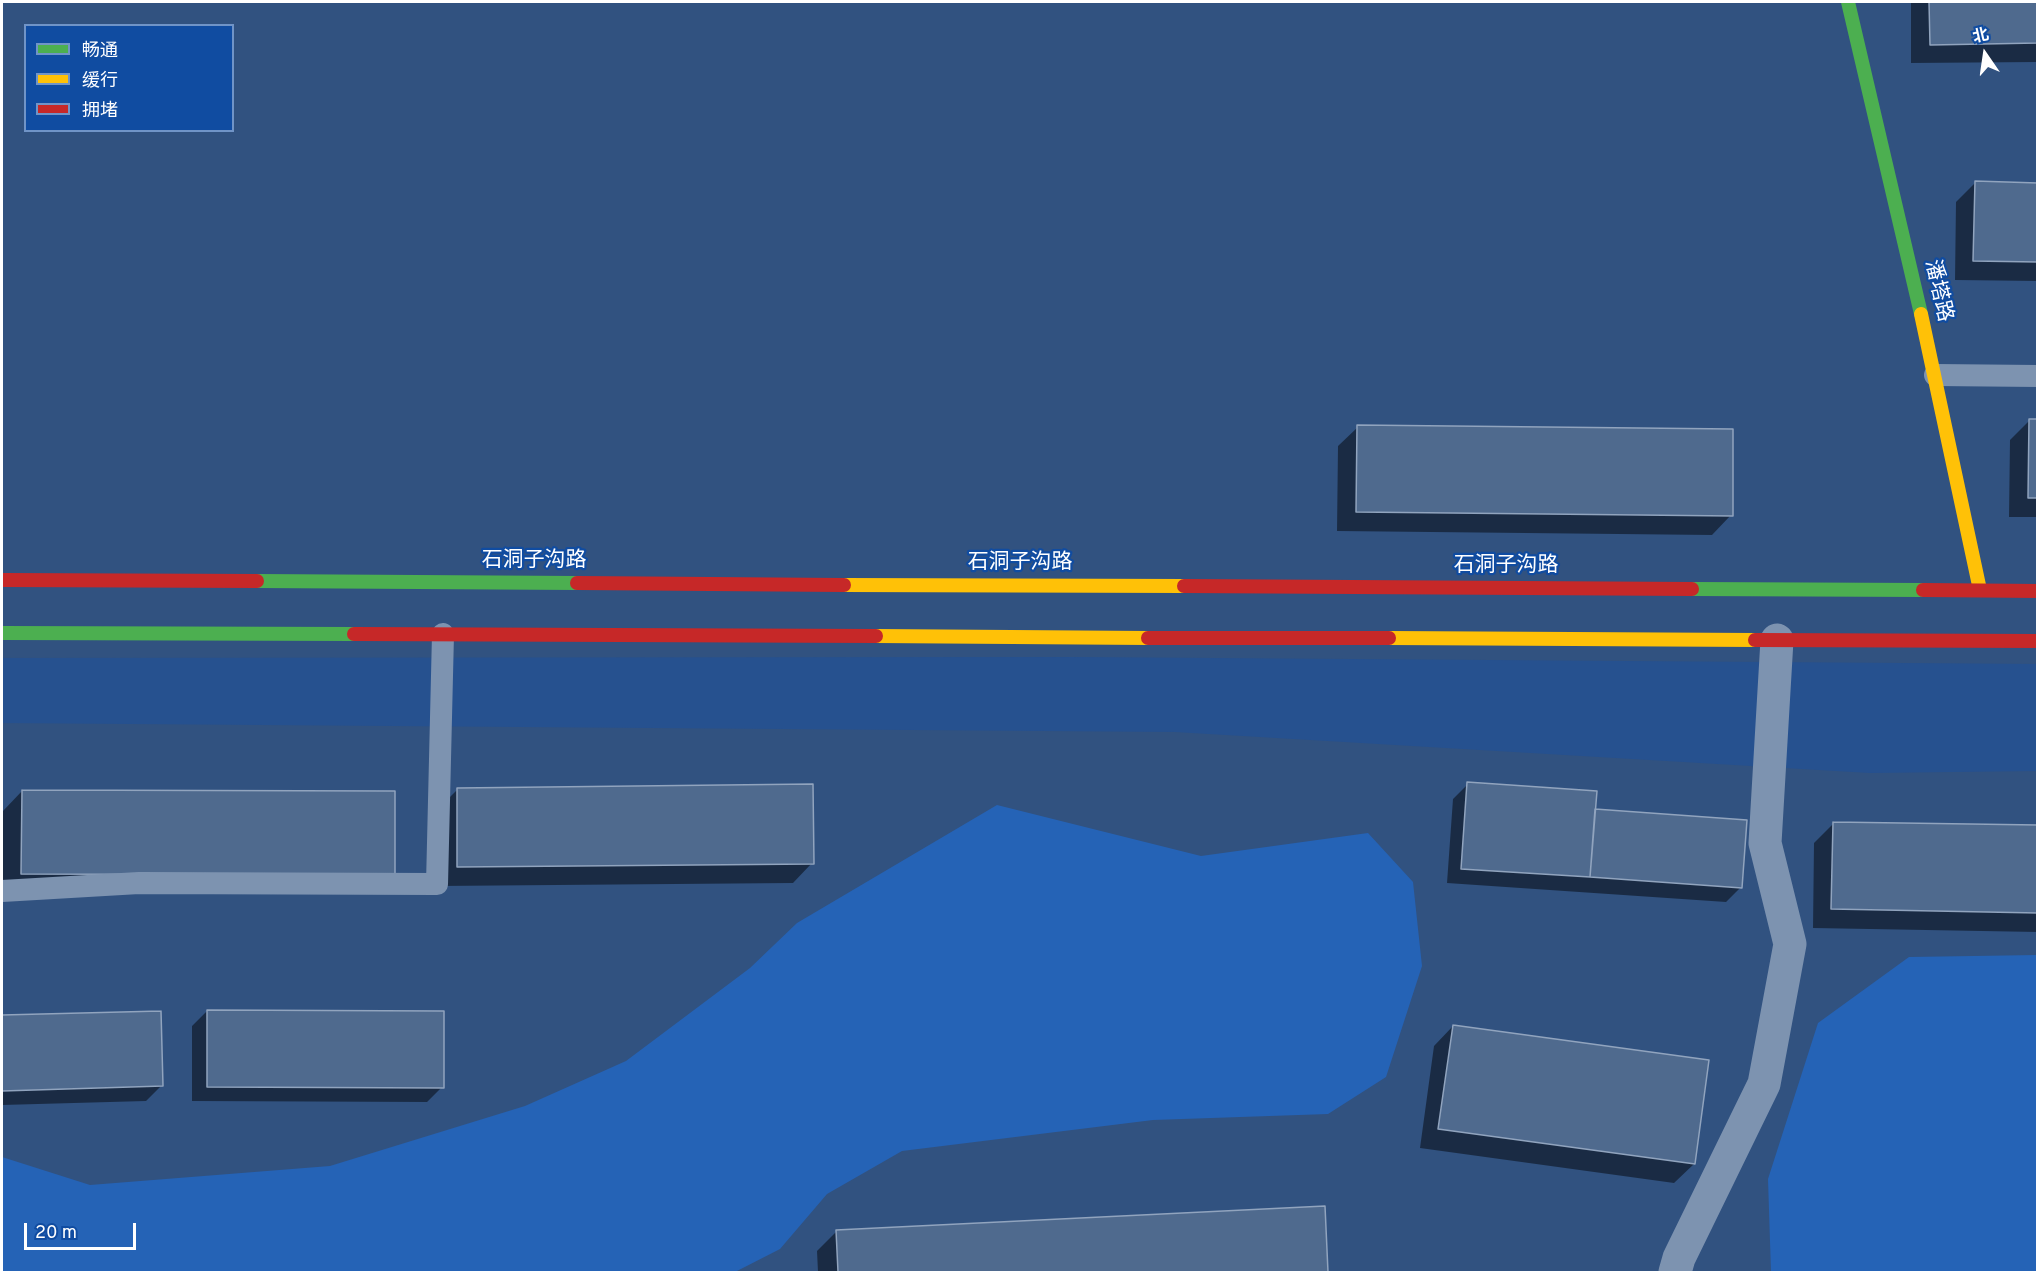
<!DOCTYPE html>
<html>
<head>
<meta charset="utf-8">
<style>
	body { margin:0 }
	#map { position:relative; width:2039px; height:1274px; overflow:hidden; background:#315280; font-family:Overpass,"Noto Sans SC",sans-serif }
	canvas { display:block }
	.frame { position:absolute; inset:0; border:3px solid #fff; pointer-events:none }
	.legend { position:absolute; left:24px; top:24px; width:210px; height:108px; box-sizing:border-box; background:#104ca1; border:2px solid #7094c7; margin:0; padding:8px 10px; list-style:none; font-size:18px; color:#fff }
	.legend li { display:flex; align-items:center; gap:12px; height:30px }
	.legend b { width:30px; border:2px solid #7094c7 }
	.north { position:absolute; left:1955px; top:24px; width:60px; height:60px; -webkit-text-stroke:4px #104ca1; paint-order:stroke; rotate:347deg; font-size:16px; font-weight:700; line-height:24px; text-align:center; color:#fff }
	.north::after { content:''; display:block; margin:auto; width:21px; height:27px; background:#fff; clip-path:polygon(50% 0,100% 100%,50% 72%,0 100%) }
	.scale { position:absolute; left:24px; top:1223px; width:112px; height:27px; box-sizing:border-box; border:3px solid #fff; border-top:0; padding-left:8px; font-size:18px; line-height:21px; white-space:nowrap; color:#fff; -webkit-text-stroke:4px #104ca1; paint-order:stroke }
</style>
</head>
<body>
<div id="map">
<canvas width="2039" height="1274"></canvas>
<div class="frame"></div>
<ul class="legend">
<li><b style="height:8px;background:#4caf50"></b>畅通</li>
<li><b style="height:8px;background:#ffc107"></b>缓行</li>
<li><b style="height:8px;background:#c62828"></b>拥堵</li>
</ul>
<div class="north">北</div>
<div class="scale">20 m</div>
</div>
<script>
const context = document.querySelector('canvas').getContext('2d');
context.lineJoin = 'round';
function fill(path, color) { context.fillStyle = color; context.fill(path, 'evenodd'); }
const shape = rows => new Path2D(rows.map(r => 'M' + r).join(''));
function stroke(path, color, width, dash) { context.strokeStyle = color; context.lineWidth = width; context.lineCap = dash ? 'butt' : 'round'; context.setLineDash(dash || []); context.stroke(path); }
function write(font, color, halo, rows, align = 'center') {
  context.font = font + ' Overpass,"Noto Sans SC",sans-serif'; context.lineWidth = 4.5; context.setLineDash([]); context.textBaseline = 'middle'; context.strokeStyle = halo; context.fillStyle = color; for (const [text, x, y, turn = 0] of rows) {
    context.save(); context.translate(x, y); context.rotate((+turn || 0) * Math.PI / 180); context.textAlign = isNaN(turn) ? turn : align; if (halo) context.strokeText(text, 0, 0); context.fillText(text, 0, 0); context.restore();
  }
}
fill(shape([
	[997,805,1201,856,1368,833,1413,882,1422,966,1386,1077,1328,1114,1153,1120,902,1151,827,1194,780,1249,735,1272,2,1272,2,1157,90,1185,330,1166,525,1106,626,1061,750,968,797,923],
	[2037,955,2037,1272,1771,1272,1768,1179,1818,1023,1909,957]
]), '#2563b6');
fill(shape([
	[1073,657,2038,664,2037,771,1870,773,1175,732,2,723,2,658]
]), '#26518f');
fill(shape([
	[1911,2,2038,2,2038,62,1911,63],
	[1975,183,2038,184,2038,281,1955,280,1956,202],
	[2030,420,2038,420,2038,517,2009,517,2010,440],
	[1358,427,1731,515,1712,535,1337,531,1338,446],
	[1468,784,1594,811,1741,887,1726,902,1447,883,1453,799],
	[457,790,812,863,793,883,438,886,438,809],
	[22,791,393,874,2,893,3,811],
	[1834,823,2038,827,2038,932,1813,928,1814,843],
	[207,1011,442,1087,427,1102,192,1101,192,1026],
	[159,1012,161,1086,146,1101,2,1105,2,1017],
	[1453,1026,1694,1164,1674,1183,1420,1148,1434,1046],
	[1323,1208,1327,1272,818,1272,817,1251,836,1232]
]), '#0007');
const building = shape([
	[1929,2,2038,2,2038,43,1930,45,1929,2],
	[1975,181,2038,183,2038,262,1973,261,1975,181],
	[2029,419,2038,419,2038,498,2028,498,2029,419],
	[1357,425,1733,429,1733,516,1356,512,1357,425],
	[1467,782,1597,791,1590,877,1461,869,1467,782],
	[813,784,814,864,457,867,457,788,813,784],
	[22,790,395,791,395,875,21,874,22,790],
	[1595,809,1747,820,1742,888,1590,877,1595,809],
	[1833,822,2038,825,2038,913,1831,909,1833,822],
	[207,1010,444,1011,444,1088,207,1087,207,1010],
	[161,1011,163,1086,2,1091,2,1015,161,1011],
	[1453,1025,1709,1060,1695,1164,1438,1129,1453,1025],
	[1325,1206,1328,1272,838,1272,836,1230,1325,1206]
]);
fill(building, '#4f6a8e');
stroke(building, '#91a4be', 1.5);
stroke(shape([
	[1935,375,2038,376],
	[2,891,139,883,437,884,443,634]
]), '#7d93b0', 22);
stroke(shape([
	[1675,1272,1679,1258,1764,1084,1790,944,1765,843,1777,640]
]), '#7d93b0', 33);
stroke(shape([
	[1848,2,1921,314],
	[257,581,577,583],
	[1692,589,1923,590],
	[2,633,354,634]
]), '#4caf50', 14);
stroke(shape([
	[1921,314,1980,590],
	[844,585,1184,586],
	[876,636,1148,638],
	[1389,638,1755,640]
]), '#ffc107', 14);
stroke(shape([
	[2,580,257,581],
	[577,583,844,585],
	[1184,586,1692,589],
	[1923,590,2038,591],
	[354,634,876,636],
	[1148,638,1389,638],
	[1755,640,2038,641]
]), '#c62828', 14);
write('21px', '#fff', '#104ca1', [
	["潘塔路",1937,291,77],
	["石洞子沟路",534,562],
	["石洞子沟路",1020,564],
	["石洞子沟路",1506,567]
]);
</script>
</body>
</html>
